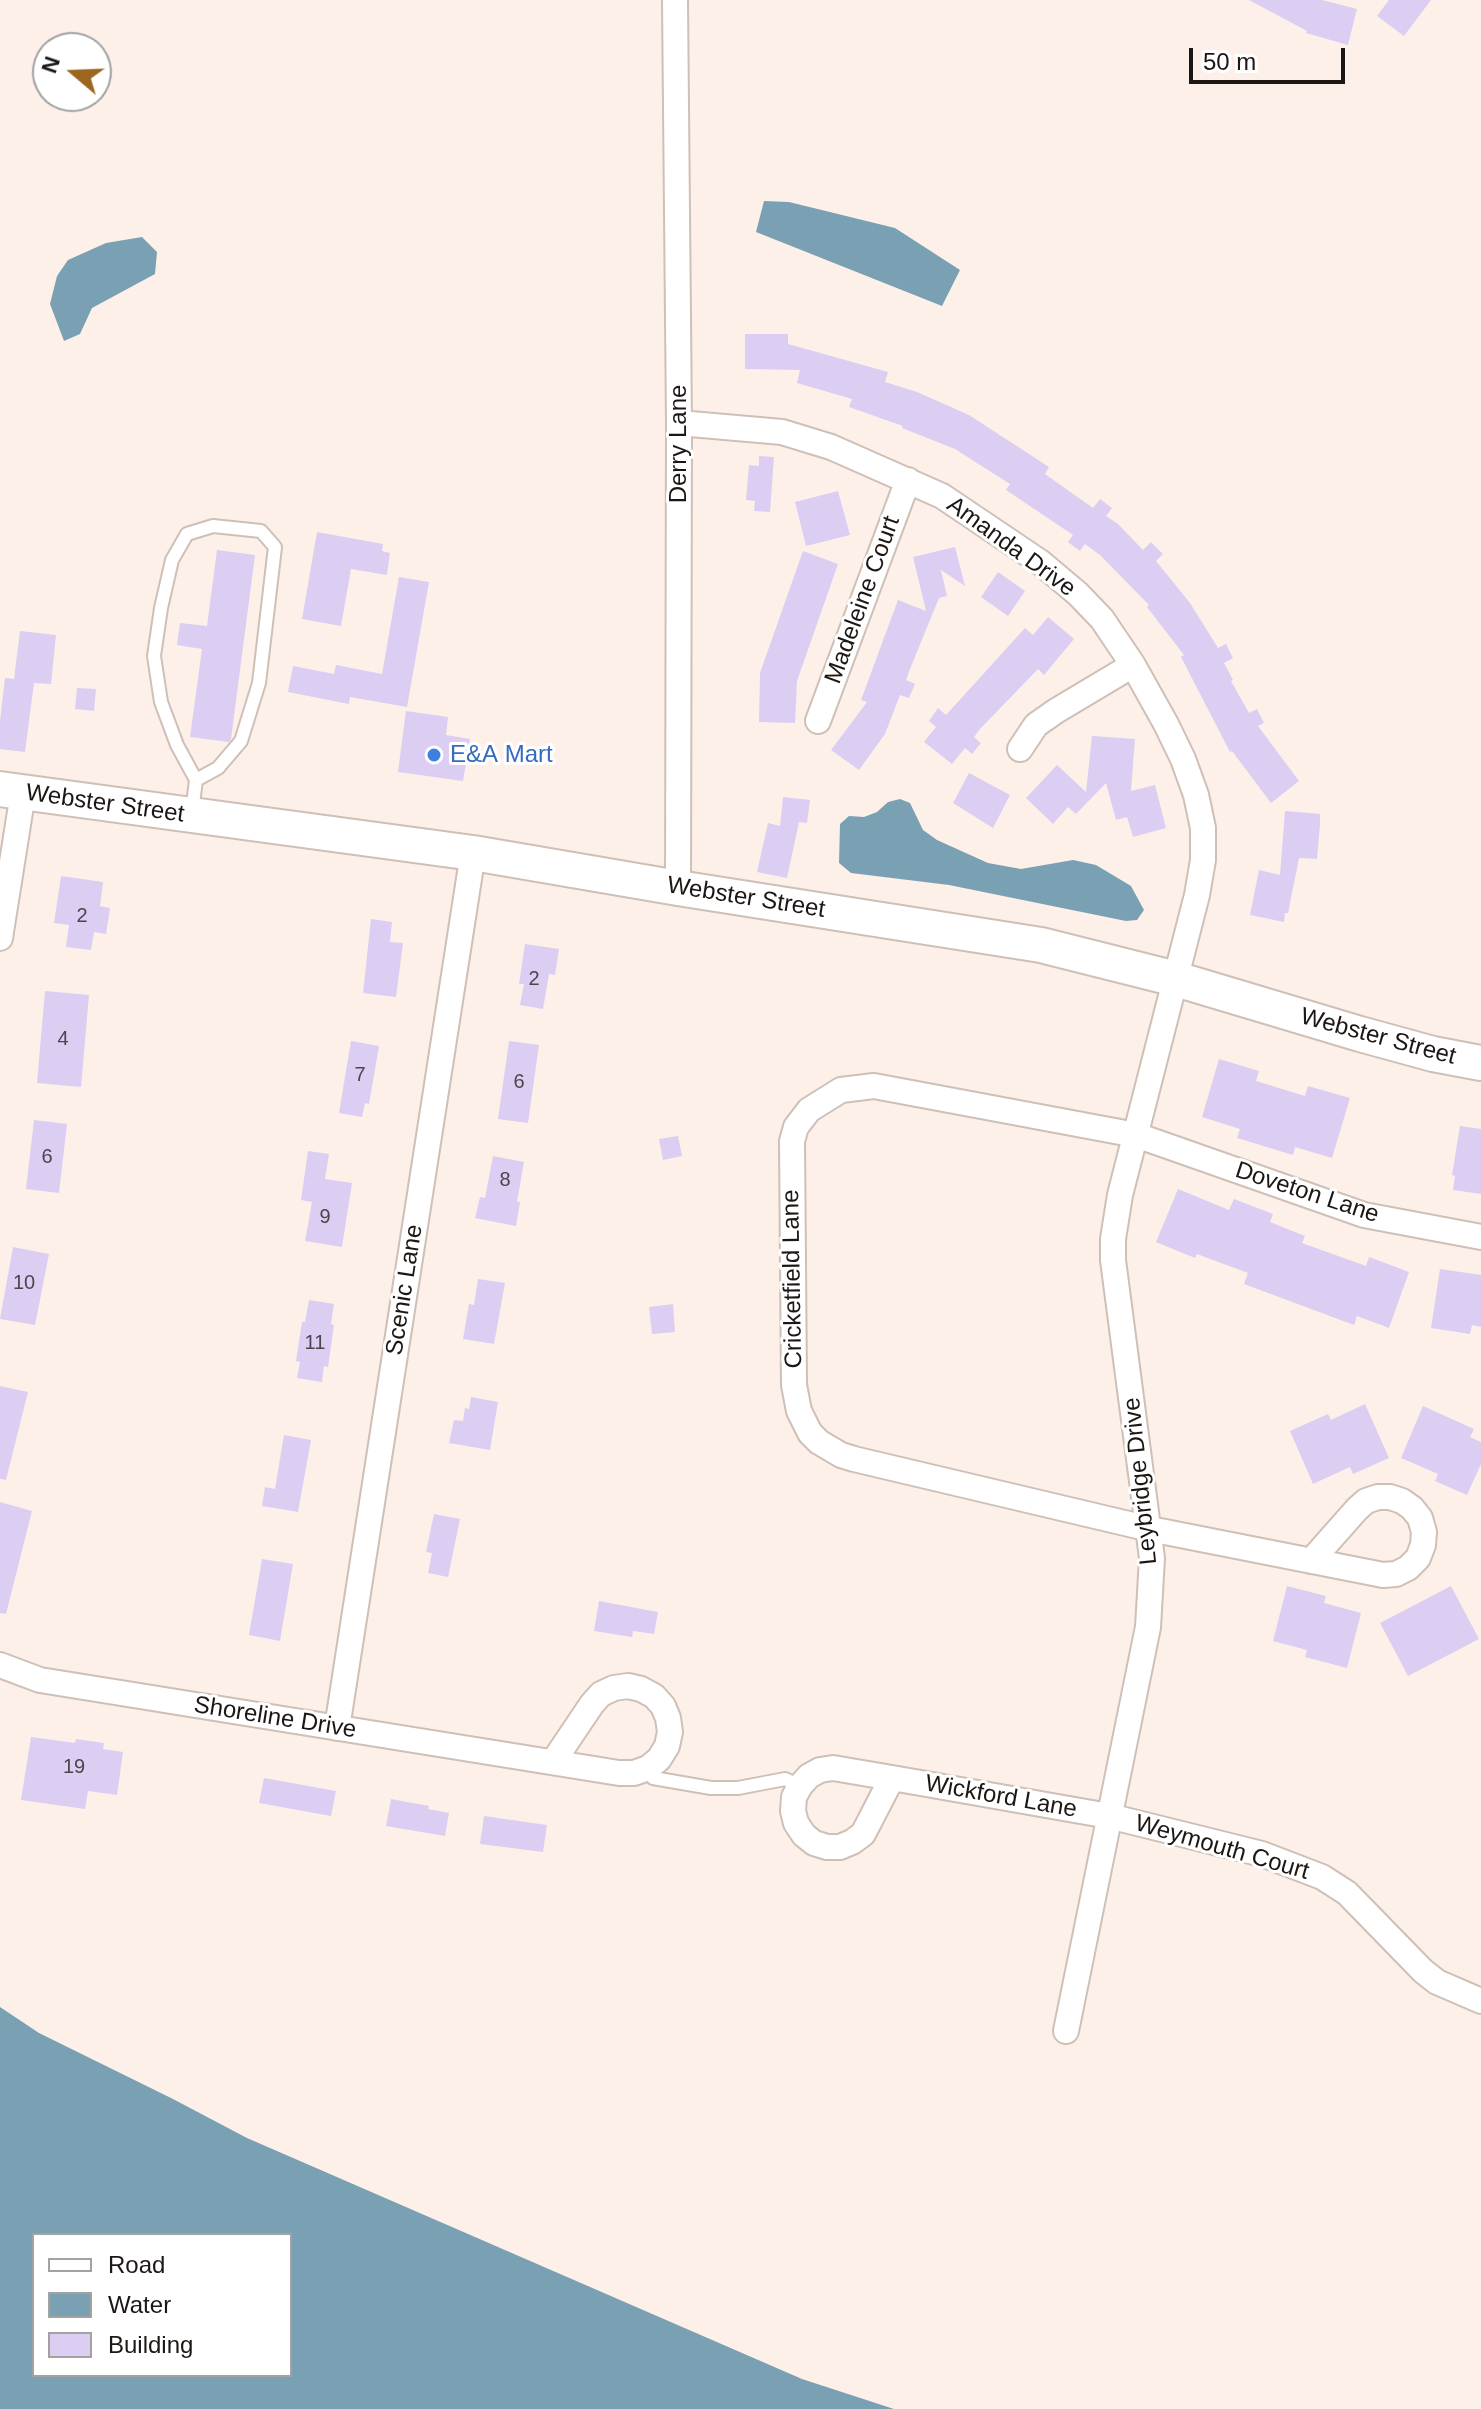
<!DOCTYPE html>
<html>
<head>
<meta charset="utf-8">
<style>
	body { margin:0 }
	#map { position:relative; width:1481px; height:2409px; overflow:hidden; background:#fdf0e9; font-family:Arial,sans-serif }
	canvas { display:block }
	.legend { position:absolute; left:32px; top:2233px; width:260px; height:144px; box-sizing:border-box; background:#fff; border:2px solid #a4a2a1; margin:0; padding:10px 14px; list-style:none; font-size:24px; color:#1c1714 }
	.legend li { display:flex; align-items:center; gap:16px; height:40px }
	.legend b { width:40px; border:2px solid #a4a2a1 }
	.north { position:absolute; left:32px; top:32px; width:80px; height:80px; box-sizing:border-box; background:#fff; border:2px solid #a4a2a1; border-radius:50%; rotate:289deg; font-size:22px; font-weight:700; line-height:32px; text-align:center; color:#1c1714 }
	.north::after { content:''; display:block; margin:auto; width:28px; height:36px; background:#9c661f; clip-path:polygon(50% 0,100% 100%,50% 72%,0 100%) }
	.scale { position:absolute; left:1189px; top:48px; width:156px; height:36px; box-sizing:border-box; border:4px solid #1c1714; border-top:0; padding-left:10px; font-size:24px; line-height:28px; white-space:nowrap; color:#1c1714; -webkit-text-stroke:6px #fff; paint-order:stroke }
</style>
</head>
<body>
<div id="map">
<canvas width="1481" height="2409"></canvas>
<ul class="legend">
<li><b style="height:10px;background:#fff"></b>Road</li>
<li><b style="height:22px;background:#7aa0b4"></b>Water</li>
<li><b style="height:22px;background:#dbcef2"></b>Building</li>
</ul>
<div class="north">N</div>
<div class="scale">50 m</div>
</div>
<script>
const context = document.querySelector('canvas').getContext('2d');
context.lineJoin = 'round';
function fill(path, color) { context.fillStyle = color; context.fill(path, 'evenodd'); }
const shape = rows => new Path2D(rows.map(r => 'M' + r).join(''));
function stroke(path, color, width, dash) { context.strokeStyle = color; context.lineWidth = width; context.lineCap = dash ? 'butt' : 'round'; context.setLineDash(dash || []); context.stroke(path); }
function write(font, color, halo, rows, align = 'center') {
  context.font = font + ' Arial,sans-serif'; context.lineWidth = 6; context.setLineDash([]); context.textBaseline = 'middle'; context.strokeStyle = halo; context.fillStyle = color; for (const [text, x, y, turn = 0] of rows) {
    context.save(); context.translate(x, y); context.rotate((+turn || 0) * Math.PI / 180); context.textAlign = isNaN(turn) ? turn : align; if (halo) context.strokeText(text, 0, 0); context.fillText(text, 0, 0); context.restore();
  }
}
fill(shape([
	[764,201,789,202,895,228,960,270,942,306,756,232],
	[142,237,157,252,155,274,92,308,80,334,64,341,50,304,57,276,68,260,106,243],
	[900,799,910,803,923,830,937,840,988,863,1021,869,1073,860,1096,865,1131,886,1144,910,1137,920,1126,921,949,885,851,873,839,863,840,824,849,816,864,817,877,812,888,802],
	[0,2007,39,2033,173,2099,247,2138,802,2379,894,2409,0,2409],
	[290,2235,290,2375,34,2375,34,2235]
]), '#7aa0b4');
fill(shape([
	[1249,0,1322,0,1357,9,1348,45,1306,33,1307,31],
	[1389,0,1431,0,1404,36,1377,16],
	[745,334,788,334,788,344,888,372,885,382,917,392,969,415,1049,467,1045,474,1093,508,1100,499,1112,508,1106,516,1118,524,1143,550,1151,542,1163,554,1156,561,1190,603,1218,648,1226,644,1233,658,1224,663,1233,680,1231,681,1249,713,1257,709,1264,723,1258,726,1299,781,1271,803,1232,751,1230,752,1181,657,1184,655,1147,607,1149,605,1100,555,1085,544,1080,551,1068,542,1073,535,1006,490,1010,484,955,449,902,428,903,426,849,407,852,399,797,383,800,370,745,369],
	[759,456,774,457,770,512,754,511,755,501,746,500,749,465,759,466],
	[838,491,850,535,806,546,795,502],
	[317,532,383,544,382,551,390,553,387,575,351,569,341,626,302,619],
	[955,547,965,586,941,570,947,596,939,598,910,669,906,680,915,684,909,698,900,695,885,734,859,770,831,750,867,702,861,700,898,600,926,611,913,557],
	[217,550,255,555,231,739,229,742,190,737,202,649,177,645,180,623,207,626],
	[803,551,838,564,797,681,795,723,759,722,760,673],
	[998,572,1025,591,1008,616,981,597],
	[399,577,429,582,407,707,350,697,349,704,288,692,293,666,334,674,336,665,382,674],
	[1048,617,1074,639,1044,675,1038,669,980,729,974,737,981,743,972,754,965,748,952,764,924,742,936,727,929,721,938,708,946,715,1025,628,1033,635],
	[20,631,56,635,51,684,34,683,25,752,0,749,0,721,5,678,14,679],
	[77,688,96,689,94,711,75,709],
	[406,711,448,717,446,735,470,739,463,781,398,772],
	[1092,736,1135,739,1131,791,1155,785,1166,828,1133,837,1127,817,1116,820,1106,783,1076,814,1068,807,1053,824,1026,798,1057,765,1086,792],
	[969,773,1010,795,993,828,953,803],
	[783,797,810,800,807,823,799,822,787,878,757,872,768,823,780,826],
	[1285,811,1320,814,1320,825,1317,859,1299,858,1288,913,1285,913,1284,922,1250,915,1259,870,1280,875],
	[61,876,103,882,100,906,110,908,106,934,94,932,91,950,66,947,69,925,54,923],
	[371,919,392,922,390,942,403,943,396,997,363,993],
	[525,944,559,949,555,975,549,974,543,1009,520,1005,524,984,519,984],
	[45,991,89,995,81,1087,37,1083],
	[351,1041,379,1046,369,1104,365,1103,362,1117,339,1113],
	[509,1041,539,1045,528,1123,498,1119],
	[1219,1059,1259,1071,1256,1081,1305,1096,1308,1086,1350,1098,1332,1158,1295,1147,1293,1155,1237,1138,1240,1129,1202,1117],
	[34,1120,67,1124,59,1193,26,1189],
	[1460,1126,1481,1129,1481,1194,1453,1190,1455,1176,1452,1175],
	[678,1136,682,1156,663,1160,659,1139],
	[308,1151,329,1154,325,1179,352,1183,342,1247,305,1241,312,1202,301,1200],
	[493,1156,524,1162,517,1202,520,1202,516,1226,475,1218,480,1197,485,1198],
	[1178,1189,1229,1210,1234,1199,1273,1214,1270,1222,1305,1236,1302,1243,1366,1266,1369,1257,1409,1272,1389,1328,1357,1316,1354,1325,1244,1284,1248,1273,1197,1254,1195,1258,1156,1242],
	[13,1247,49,1254,35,1325,0,1319],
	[1440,1269,1481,1275,1481,1327,1472,1325,1470,1334,1431,1328],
	[478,1279,505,1283,494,1344,463,1339,469,1304,474,1305],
	[309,1300,334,1304,331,1324,334,1325,328,1367,324,1366,322,1382,297,1378,300,1362,296,1361,302,1322,305,1322],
	[673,1304,675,1332,652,1334,649,1307],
	[0,1386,28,1392,6,1480,0,1479],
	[471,1397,498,1402,490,1450,449,1443,454,1420,463,1421,465,1408,469,1409],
	[1365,1404,1389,1458,1353,1474,1350,1467,1313,1484,1290,1431,1328,1414,1331,1420],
	[1423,1406,1474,1429,1470,1437,1481,1442,1481,1464,1467,1495,1435,1481,1438,1474,1401,1458],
	[284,1435,311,1440,298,1512,262,1506,265,1487,275,1489],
	[0,1502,32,1511,6,1614,0,1613],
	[434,1514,460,1519,448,1577,428,1573,432,1553,426,1552],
	[262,1559,293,1564,280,1641,249,1635],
	[1287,1586,1326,1596,1324,1603,1361,1613,1347,1668,1305,1657,1307,1650,1273,1641],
	[1451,1586,1479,1639,1408,1676,1380,1623],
	[599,1601,658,1612,654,1634,633,1631,632,1637,594,1631],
	[31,1737,75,1743,76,1739,104,1743,103,1749,123,1752,117,1795,88,1791,85,1809,21,1800],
	[264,1778,336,1791,331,1816,259,1803],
	[391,1799,429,1806,428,1809,449,1813,445,1836,386,1826],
	[484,1816,547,1825,543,1852,480,1844]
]), '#dbcef2');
const service = shape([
	[192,812,196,780,177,745,161,702,154,656,161,608,172,560,187,534,213,526,261,531,275,547,259,683,241,741,218,768,196,780],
	[648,1768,653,1778,711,1788,738,1788,785,1779,800,1786]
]);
const minor = shape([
	[675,0,679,423,678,888],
	[679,423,782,432,831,447,942,496,1040,562,1078,594,1102,619,1133,665,1166,724,1183,759,1196,795,1203,828,1203,860,1197,895,1120,1195,1113,1239,1113,1260,1152,1558,1148,1627,1066,2031],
	[818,721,908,480],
	[1020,749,1036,725,1056,711,1133,665],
	[0,938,23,793],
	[1311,1561,1357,1509,1366,1501,1378,1497,1390,1497,1402,1501,1412,1508,1420,1518,1424,1532,1423,1545,1418,1558,1408,1568,1396,1574,1383,1575,1150,1529,854,1459,841,1455,819,1442,810,1433,799,1411,794,1385,792,1141,796,1127,809,1110,841,1090,874,1086,1136,1135,1364,1215,1481,1237],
	[0,1665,40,1680,619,1773,634,1773,648,1768,659,1759,667,1746,670,1732,668,1718,663,1706,654,1696,641,1689,628,1686,614,1688,601,1694,592,1704,553,1762],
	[337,1728,473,853],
	[892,1778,863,1834,852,1842,840,1847,827,1847,814,1843,804,1835,796,1823,793,1811,794,1797,800,1786,809,1776,820,1770,833,1768,892,1778,1109,1816,1262,1854,1322,1877,1347,1893,1423,1971,1437,1982,1481,2001]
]);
const secondary = shape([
	[0,789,473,853,678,888,1041,945,1176,979,1360,1034,1433,1054,1481,1063]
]);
stroke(service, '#cfc0b7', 16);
stroke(minor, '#cfc0b7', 28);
stroke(secondary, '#cfc0b7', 38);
stroke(service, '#fff', 12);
stroke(minor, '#fff', 24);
stroke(secondary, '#fff', 34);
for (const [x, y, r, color] of [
	[434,755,8,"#3f7fe0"]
]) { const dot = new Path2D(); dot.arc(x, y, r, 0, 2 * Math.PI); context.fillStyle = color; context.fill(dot); stroke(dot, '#fff', 3); }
write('20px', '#4c454c', null, [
	["2",82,916],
	["2",534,979],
	["4",63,1039],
	["7",360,1075],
	["6",519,1082],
	["6",47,1157],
	["8",505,1180],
	["9",325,1217],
	["10",24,1283],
	["11",315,1343],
	["19",74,1767]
]);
write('24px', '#1c1714', '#fff', [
	["Derry Lane",679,444,-90],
	["Amanda Drive",1011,547,36],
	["Madeleine Court",863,600,-70],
	["Webster Street",105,804,8],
	["Webster Street",746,898,9],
	["Webster Street",1378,1037,15],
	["Doveton Lane",1307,1193,18],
	["Cricketfield Lane",793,1279,-91],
	["Scenic Lane",405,1290,-81],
	["Leybridge Drive",1141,1481,-96],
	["Shoreline Drive",275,1718,9],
	["Wickford Lane",1001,1797,10],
	["Weymouth Court",1222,1848,16]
]);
write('24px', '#366cbe', '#fff', [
	["E&A Mart",450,755]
], 'left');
</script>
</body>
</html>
